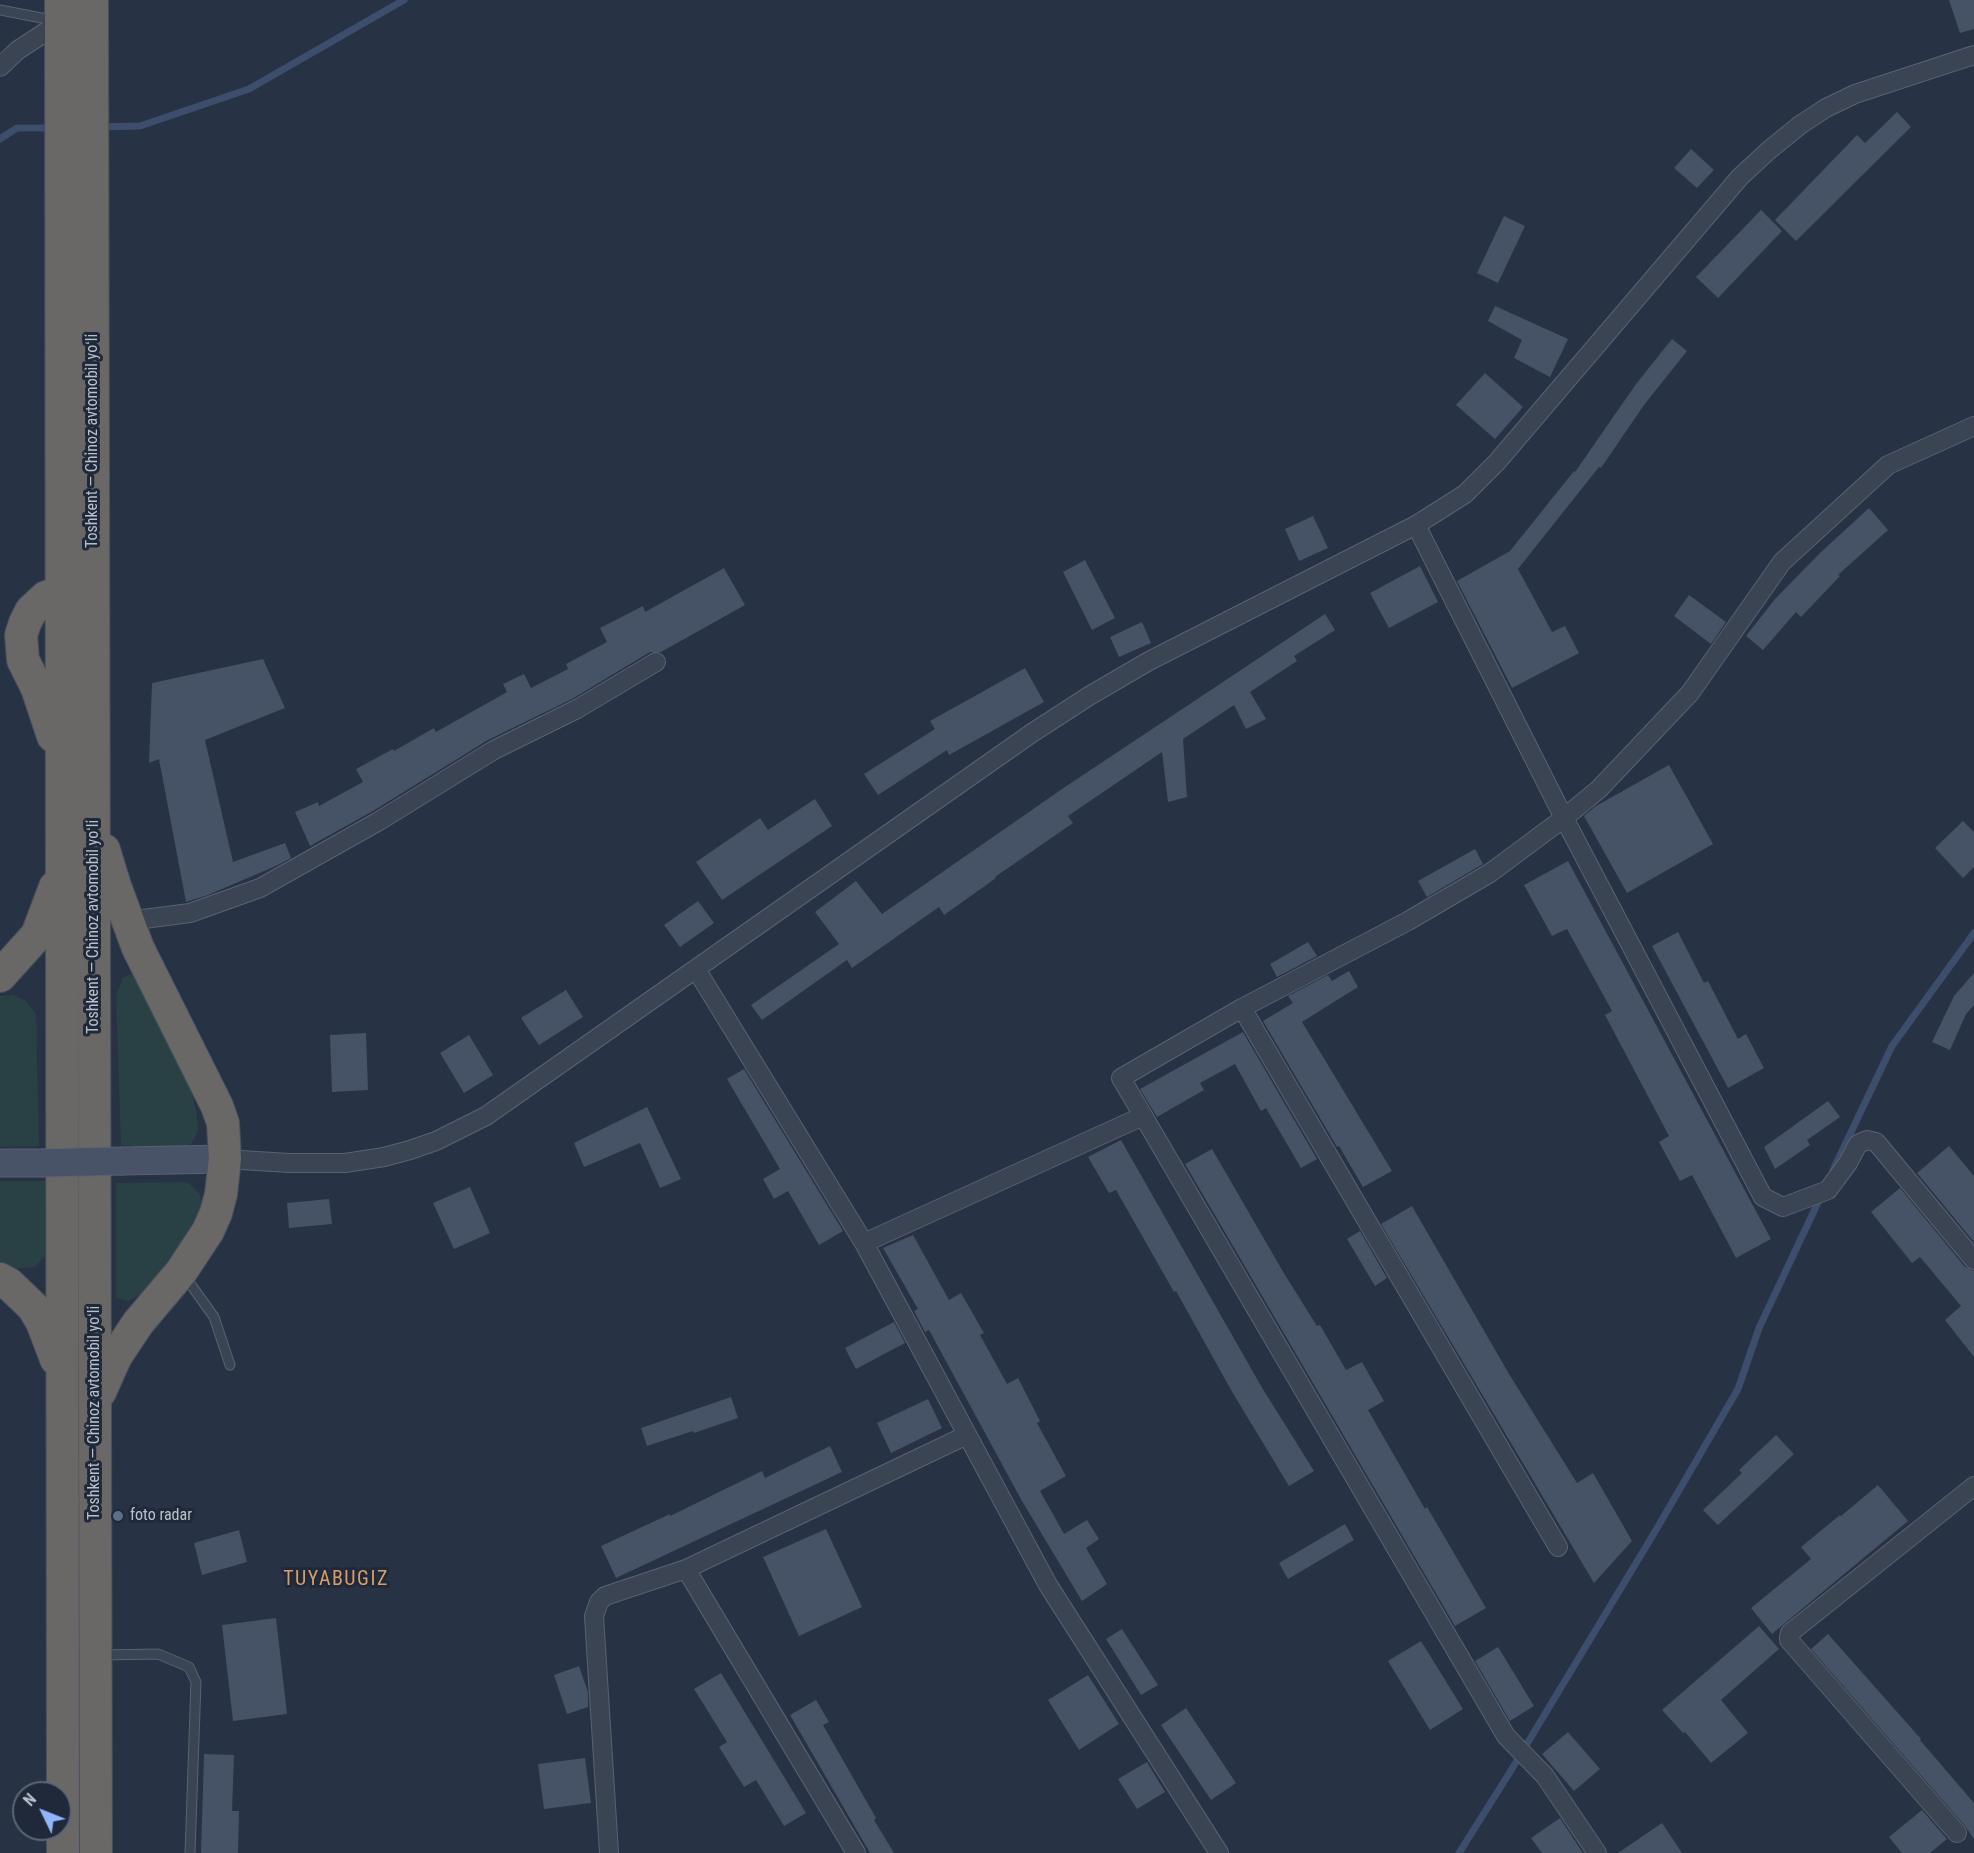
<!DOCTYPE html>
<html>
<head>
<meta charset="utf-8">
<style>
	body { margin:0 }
	#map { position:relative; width:1974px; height:1853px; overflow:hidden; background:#273244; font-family:"Roboto Condensed",sans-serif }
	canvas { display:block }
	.north { position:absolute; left:12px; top:1781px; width:60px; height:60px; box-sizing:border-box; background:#202939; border:2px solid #5d6574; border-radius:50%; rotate:313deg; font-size:16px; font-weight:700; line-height:24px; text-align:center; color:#b9c0cd }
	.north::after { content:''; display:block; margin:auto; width:21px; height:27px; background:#91b5fa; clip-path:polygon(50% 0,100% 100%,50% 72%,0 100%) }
</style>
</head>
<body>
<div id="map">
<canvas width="1974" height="1853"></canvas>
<div class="north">N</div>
</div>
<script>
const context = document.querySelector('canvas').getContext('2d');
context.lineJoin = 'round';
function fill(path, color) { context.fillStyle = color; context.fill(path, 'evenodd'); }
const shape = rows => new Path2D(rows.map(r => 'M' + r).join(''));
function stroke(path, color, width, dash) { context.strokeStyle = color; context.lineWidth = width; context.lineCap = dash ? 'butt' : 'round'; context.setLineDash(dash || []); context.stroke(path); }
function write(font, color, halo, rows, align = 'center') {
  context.font = font + ' "Roboto Condensed",sans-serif'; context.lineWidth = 6; context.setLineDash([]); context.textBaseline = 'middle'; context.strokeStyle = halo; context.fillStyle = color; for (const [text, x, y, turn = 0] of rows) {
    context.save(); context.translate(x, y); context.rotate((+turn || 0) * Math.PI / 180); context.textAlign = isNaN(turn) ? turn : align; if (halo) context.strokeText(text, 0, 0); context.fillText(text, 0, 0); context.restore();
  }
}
fill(shape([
	[131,974,139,977,192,1091,197,1116,198,1131,192,1143,179,1150,121,1145,116,994,123,978],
	[13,995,26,1001,36,1014,39,1146,0,1147,0,996],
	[0,1181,45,1181,45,1256,35,1267,15,1269,0,1262],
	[188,1182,200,1194,202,1206,181,1243,144,1292,129,1301,116,1298,116,1183]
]), '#294145');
stroke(shape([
	[100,127,140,126,249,89,404,0],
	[0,139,17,128,53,128],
	[1833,1170,1892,1046,1974,933],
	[1459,1853,1510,1772,1656,1530,1738,1389,1759,1328,1821,1196]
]), '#3d4e6d', 7);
fill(shape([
	[1949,0,1974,0,1974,29,1960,33],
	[1897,112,1911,127,1796,241,1775,220,1857,135,1865,143],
	[1691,149,1714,170,1697,188,1674,168],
	[1761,210,1782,231,1718,298,1696,277],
	[1504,216,1525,226,1498,283,1477,273],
	[1495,306,1568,339,1550,377,1514,358,1522,340,1488,321],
	[1672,339,1687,351,1644,405,1601,468,1599,467,1518,569,1552,632,1565,626,1579,653,1512,688,1457,581,1510,551,1574,471,1575,472,1636,384],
	[1485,373,1523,407,1495,439,1456,405],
	[1869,508,1888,530,1838,575,1840,576,1801,617,1796,612,1763,650,1746,636,1775,599,1820,553],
	[1313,516,1328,548,1299,561,1285,529],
	[1085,560,1115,618,1092,630,1063,572],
	[1420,566,1438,602,1389,628,1370,593],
	[724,568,745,605,661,652,650,652,572,699,488,740,373,811,310,846,295,812,318,802,319,806,363,782,356,769,393,749,394,751,434,728,436,732,507,692,503,684,524,674,531,688,568,669,566,664,607,642,600,628,643,606,645,612],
	[1689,595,1726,622,1711,644,1674,616],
	[1325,614,1335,630,1294,656,1297,661,1250,692,1266,719,1246,729,1234,705,1183,739,1187,797,1168,802,1162,752,1068,816,1073,823,995,877,996,878,944,915,939,907,852,968,847,960,762,1020,751,1005,839,944,815,912,856,881,882,914,1062,789],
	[1142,622,1151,643,1119,657,1110,637],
	[263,659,285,708,205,740,233,862,285,843,291,858,278,865,208,895,186,902,159,759,149,763,152,683],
	[1025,668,1044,702,949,755,947,750,878,795,864,774,935,729,930,721],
	[1669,765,1713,844,1627,893,1584,816,1596,806],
	[815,799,832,826,722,900,696,862,760,818,768,830],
	[1963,821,1974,832,1974,867,1963,878,1935,848],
	[1475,849,1483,864,1427,897,1418,881],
	[1568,861,1771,1239,1736,1258,1692,1175,1680,1181,1659,1142,1669,1136,1605,1015,1612,1011,1567,929,1552,936,1524,885],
	[698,901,714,923,680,947,664,925],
	[1678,932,1704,983,1708,981,1738,1039,1746,1034,1764,1068,1728,1088,1652,946],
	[1308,942,1317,956,1277,977,1270,964],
	[1349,971,1358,987,1302,1022,1392,1171,1363,1187,1339,1146,1337,1147,1263,1021,1293,1003,1288,996,1328,975,1332,981],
	[1974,973,1974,1005,1966,1014,1950,1050,1932,1042,1954,996],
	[566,990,583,1017,539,1045,521,1018],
	[1243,1032,1317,1159,1301,1168,1266,1108,1261,1111,1235,1064,1200,1083,1204,1090,1157,1117,1140,1089],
	[366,1033,368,1090,332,1092,330,1035],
	[469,1035,493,1075,464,1093,440,1053],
	[744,1069,843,1231,819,1245,788,1191,774,1199,763,1179,780,1169,727,1079],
	[1828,1101,1840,1117,1807,1140,1810,1145,1775,1169,1764,1147],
	[647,1107,681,1179,660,1188,640,1143,584,1167,574,1143],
	[1121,1140,1261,1386,1314,1471,1289,1486,1231,1390,1176,1291,1174,1292,1116,1190,1109,1193,1088,1157],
	[1949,1146,1974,1176,1974,1242,1917,1173],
	[1212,1149,1285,1275,1317,1326,1320,1325,1346,1370,1362,1362,1384,1401,1368,1410,1425,1509,1427,1507,1486,1608,1455,1626,1185,1164],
	[470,1187,490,1233,454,1249,433,1203],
	[1900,1188,1965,1267,1974,1271,1974,1357,1945,1320,1961,1306,1920,1257,1912,1263,1871,1212],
	[329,1199,332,1224,289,1228,287,1203],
	[1412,1206,1509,1374,1577,1483,1593,1473,1632,1541,1594,1583,1381,1224],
	[1360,1231,1387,1278,1375,1286,1347,1239],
	[913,1235,949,1300,961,1293,984,1333,980,1335,1007,1384,1018,1378,1040,1421,1037,1423,1066,1476,1040,1491,1064,1534,1087,1520,1099,1539,1086,1548,1107,1584,1082,1601,1022,1501,929,1330,925,1332,914,1311,918,1309,883,1248],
	[894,1322,905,1343,856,1369,845,1348],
	[731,1397,738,1418,694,1433,693,1431,647,1446,641,1428],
	[928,1399,942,1428,891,1453,877,1423],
	[1776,1435,1794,1454,1718,1525,1703,1510,1742,1473,1739,1470],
	[830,1446,842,1472,616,1578,601,1546,670,1514,670,1516,762,1471,765,1478],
	[1878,1485,1908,1521,1772,1634,1751,1608,1811,1559,1801,1547,1840,1515,1841,1516],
	[1345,1524,1354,1540,1288,1579,1279,1563],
	[826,1529,862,1607,799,1636,763,1557],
	[239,1530,247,1562,202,1575,194,1543],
	[276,1618,287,1714,233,1721,222,1625],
	[1759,1626,1779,1649,1721,1700,1748,1733,1711,1763,1685,1732,1683,1733,1662,1710],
	[1122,1629,1158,1685,1141,1695,1106,1639],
	[1828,1634,1921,1739,1920,1740,1974,1803,1974,1839,1965,1826,1811,1649],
	[1421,1641,1463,1709,1430,1730,1388,1661],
	[1498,1647,1534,1706,1510,1721,1475,1661],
	[579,1666,588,1692,588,1707,567,1714,554,1675],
	[721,1673,806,1813,784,1826,756,1780,744,1787,719,1747,727,1742,694,1689],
	[1088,1675,1119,1724,1079,1750,1048,1700],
	[816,1700,829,1722,823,1725,876,1818,874,1820,894,1853,870,1853,790,1715],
	[1186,1708,1236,1783,1211,1800,1161,1725],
	[1568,1732,1600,1769,1574,1791,1542,1754],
	[204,1754,234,1755,232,1811,239,1811,238,1853,201,1853],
	[585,1758,591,1803,544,1809,538,1764],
	[1147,1762,1165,1792,1137,1809,1118,1779],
	[1922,1810,1947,1839,1930,1853,1902,1853,1889,1837],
	[1560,1818,1583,1853,1542,1853,1531,1838],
	[1662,1823,1682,1853,1618,1853]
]), '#465266');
const service = shape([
	[0,10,57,21],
	[184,1275,214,1317,230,1365],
	[100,1655,158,1654,189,1667,196,1682,190,1853]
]);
const minor = shape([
	[0,67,18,50,61,22],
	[1416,525,1564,818,1763,1197,1783,1207,1828,1190,1848,1163,1858,1144,1867,1140,1876,1142,1974,1260],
	[128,921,190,913,260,888,379,821,494,750,577,709,656,662],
	[696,969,864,1243,1048,1585,1219,1853],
	[1242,1008,1558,1547],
	[225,1159,289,1163,345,1163,384,1157,410,1150,436,1141,486,1116,1032,733,1089,696,1149,661,1416,525,1465,494,1497,462,1740,177,1768,151,1800,125,1826,108,1855,94,1974,55],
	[864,1243,1143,1116],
	[1957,1833,1789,1640,1789,1637,1790,1633,1974,1486],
	[609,1853,594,1616,599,1602,605,1596,686,1569],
	[856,1853,686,1569,967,1435],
	[1597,1853,1545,1776,1506,1736,1121,1078,1242,1008,1408,921,1490,873,1564,818,1599,789,1690,693,1782,562,1888,465,1974,426]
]);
const secondary = shape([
	[123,1161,225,1159],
	[0,1163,41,1163]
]);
const trunk = shape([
	[61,0,63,1853],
	[92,0,96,1853],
	[53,736,37,688,23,660,21,635,25,623,31,611,46,597,62,592,81,596],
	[0,976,37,935,55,887],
	[0,1279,9,1284,33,1307,42,1322,56,1359],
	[100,1392,116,1356,138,1323,181,1272,208,1231,216,1213,221,1194,225,1159,223,1123,217,1106,138,948,115,886,104,850]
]);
stroke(service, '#5a6271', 11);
stroke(minor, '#5a6271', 20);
stroke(secondary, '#5a6271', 29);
stroke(trunk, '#464f5e', 34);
stroke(service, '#3b4453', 9);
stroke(minor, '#3b4453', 18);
stroke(secondary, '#495367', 27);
stroke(trunk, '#6a6866', 32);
const secondaryBridge = shape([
	[41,1163,123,1161]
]);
stroke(secondaryBridge, '#5a6271', 29, []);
stroke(secondaryBridge, '#495367', 27);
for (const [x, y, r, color] of [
	[118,1516,6,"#5c6f8a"]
]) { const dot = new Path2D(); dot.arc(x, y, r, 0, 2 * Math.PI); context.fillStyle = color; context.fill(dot); stroke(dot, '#202939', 2); }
write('16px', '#b9c0cd', '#202939', [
	["Toshkent — Chinoz avtomobil yoʻli",93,441,-90],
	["Toshkent — Chinoz avtomobil yoʻli",94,927,-90],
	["Toshkent — Chinoz avtomobil yoʻli",95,1413,-90]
]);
write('16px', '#b9c0cd', '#202939', [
	["foto radar",130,1516]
], 'left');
context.letterSpacing = '1.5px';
write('20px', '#d89e69', '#202939', [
	["TUYABUGIZ",336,1580]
]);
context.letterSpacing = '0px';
</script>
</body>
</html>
